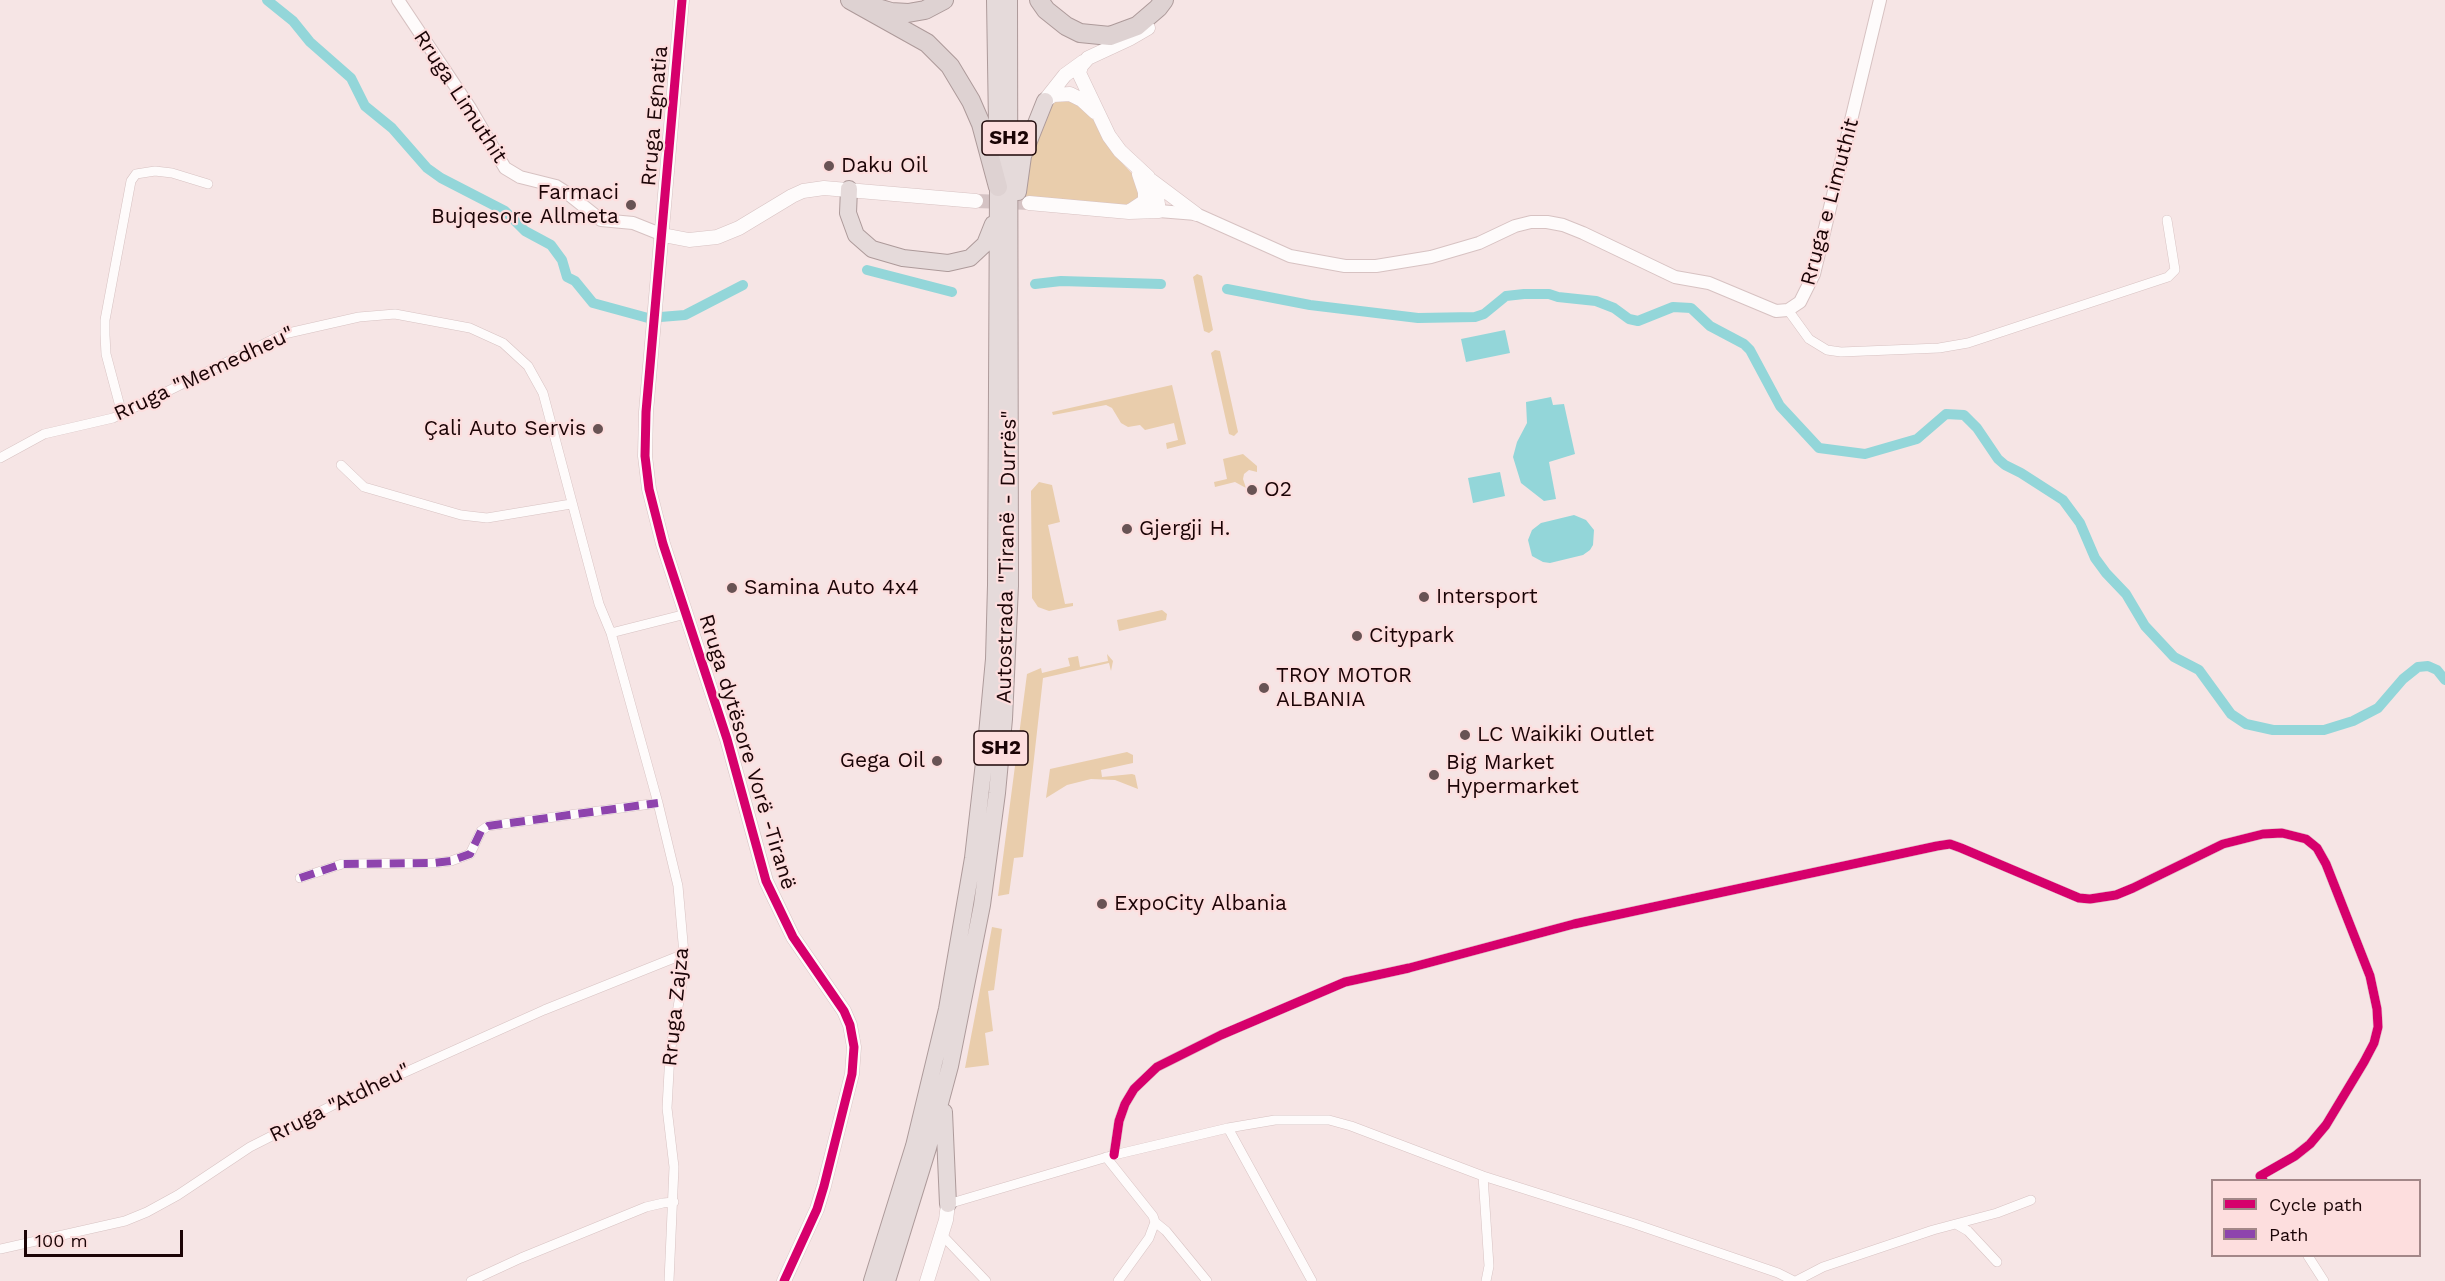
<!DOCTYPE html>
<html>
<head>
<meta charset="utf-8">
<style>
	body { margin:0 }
	#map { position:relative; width:2445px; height:1281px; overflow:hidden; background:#f6e5e5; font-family:"Work Sans",sans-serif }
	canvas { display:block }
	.legend { position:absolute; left:2211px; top:1179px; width:210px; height:78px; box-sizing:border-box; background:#fddede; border:2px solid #a38788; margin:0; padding:8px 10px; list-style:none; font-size:18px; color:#1b0406 }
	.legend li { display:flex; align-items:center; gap:12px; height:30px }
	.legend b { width:30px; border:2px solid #a38788 }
	.scale { position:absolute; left:24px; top:1230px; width:159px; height:27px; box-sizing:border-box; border:3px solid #1b0406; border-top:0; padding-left:8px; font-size:18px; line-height:21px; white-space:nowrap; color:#1b0406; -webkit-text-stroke:4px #fddede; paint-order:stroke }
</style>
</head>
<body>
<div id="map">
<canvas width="2445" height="1281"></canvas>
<ul class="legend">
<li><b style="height:8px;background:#d6006c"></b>Cycle path</li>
<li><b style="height:8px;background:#8e44ad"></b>Path</li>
</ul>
<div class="scale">100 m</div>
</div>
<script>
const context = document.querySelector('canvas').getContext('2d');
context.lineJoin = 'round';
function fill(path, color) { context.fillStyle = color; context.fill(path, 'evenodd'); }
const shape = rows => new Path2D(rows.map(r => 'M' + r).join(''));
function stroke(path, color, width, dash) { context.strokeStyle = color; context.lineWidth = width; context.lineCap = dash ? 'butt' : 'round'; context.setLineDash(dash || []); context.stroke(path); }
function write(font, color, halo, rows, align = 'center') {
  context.font = font + ' "Work Sans",sans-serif'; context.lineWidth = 4.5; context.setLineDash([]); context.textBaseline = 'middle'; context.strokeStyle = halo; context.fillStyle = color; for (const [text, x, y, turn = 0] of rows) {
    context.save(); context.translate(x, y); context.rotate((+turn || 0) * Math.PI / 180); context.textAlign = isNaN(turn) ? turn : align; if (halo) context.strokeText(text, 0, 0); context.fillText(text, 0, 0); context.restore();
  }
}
fill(shape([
	[1071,99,1092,116,1113,153,1137,179,1140,194,1137,199,1128,205,1025,197,1025,183,1031,152,1054,101],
	[1197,274,1202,276,1213,330,1209,333,1204,331,1193,277],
	[1215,350,1220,351,1238,432,1234,436,1229,434,1211,353],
	[1172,385,1186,444,1167,449,1166,443,1178,440,1174,423,1145,430,1140,425,1128,427,1121,423,1112,408,1106,405,1053,415,1052,412],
	[1243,454,1257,466,1257,472,1249,470,1244,474,1243,479,1246,488,1235,482,1215,487,1214,482,1227,479,1223,459],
	[1039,482,1052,485,1060,522,1048,525,1065,604,1073,603,1073,606,1049,611,1038,607,1032,598,1031,491],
	[1162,610,1167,614,1166,620,1119,631,1117,620],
	[1107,654,1113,661,1111,671,1109,663,1043,678,1023,857,1014,858,1009,894,998,896,1027,674,1041,668,1042,673,1070,666,1068,658,1078,656,1080,667,1108,661],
	[1127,752,1133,755,1133,763,1101,770,1102,777,1132,774,1135,775,1138,789,1115,780,1091,779,1067,785,1046,798,1050,769],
	[992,927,1002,929,994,990,988,991,993,1031,985,1033,989,1065,965,1068]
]), '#e9cdac');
fill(shape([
	[1505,330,1510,353,1466,362,1461,339],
	[1551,397,1553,405,1564,404,1575,454,1549,462,1556,499,1544,501,1521,483,1513,457,1517,442,1527,423,1526,402],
	[1500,472,1505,496,1473,503,1468,478],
	[1574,515,1586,520,1594,530,1593,545,1590,550,1583,555,1550,563,1543,562,1532,556,1528,540,1532,530,1541,523]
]), '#93d6d9');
stroke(shape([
	[267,0,293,21,310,42,351,78,365,106,392,128,427,168,441,178,505,211,525,231,551,245,562,260,567,277,575,281,593,303,648,318,685,315,743,285],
	[867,270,952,292],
	[1035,284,1061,281,1161,284],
	[1227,289,1310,305,1418,318,1475,317,1484,314,1506,296,1524,294,1549,294,1558,297,1596,301,1614,308,1629,319,1638,321,1673,307,1691,308,1710,326,1744,344,1750,350,1780,406,1819,448,1865,454,1917,439,1946,414,1964,415,1977,428,1998,459,2005,465,2021,473,2063,500,2080,523,2095,558,2106,573,2126,594,2145,626,2174,657,2199,670,2231,714,2246,724,2273,730,2324,730,2353,721,2378,708,2403,679,2418,667,2428,666,2437,670,2445,680]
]), '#93d6d9', 10);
stroke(shape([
	[976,201,1029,203]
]), '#d5c3c4', 14, [14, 7]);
const minor = shape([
	[1788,310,1809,339,1827,350,1841,352,1939,348,1968,343,2168,277,2175,270,2167,220],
	[122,414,106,354,105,335,105,320,131,181,136,174,155,171,172,173,208,184],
	[0,458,44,434,113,418,284,334,359,317,395,314,470,328,503,343,528,366,543,393,599,604,611,633,658,803,678,886,684,954,682,984,670,1053,667,1108,674,1167,669,1281],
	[341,465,364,487,461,515,487,518,571,504],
	[611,633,686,614],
	[300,878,342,864,434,863,451,861,470,854,481,831,488,826,658,803],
	[1228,1128,1312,1281],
	[1114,1155,1119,1121,1125,1104,1134,1089,1157,1067,1221,1035,1345,982,1409,968,1574,924,1937,846,1950,844,1961,848,2079,898,2090,899,2116,895,2133,888,2223,844,2263,834,2282,833,2306,839,2317,848,2326,864,2370,976,2377,1009,2378,1027,2374,1043,2364,1062,2326,1125,2310,1144,2295,1156,2260,1176,2263,1180],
	[1106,1157,1153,1216,1155,1222,1149,1238,1118,1281],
	[1483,1176,1489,1266,1486,1281],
	[948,1204,1114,1155,1228,1128,1275,1120,1329,1120,1351,1126,1483,1176,1635,1224,1778,1273,1794,1281],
	[1155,1222,1166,1231,1207,1281],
	[1956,1224,1968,1231,1997,1262],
	[942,1235,986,1281],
	[0,1249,125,1221,147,1212,178,1195,250,1147,341,1101,544,1010,684,954],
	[2308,1256,2324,1281],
	[471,1281,521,1258,646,1207,663,1203,674,1202],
	[1796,1281,1823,1267,1933,1230,1997,1213,2031,1200]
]);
const tertiary = shape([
	[398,0,470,108,505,168,520,177,556,186,567,193,601,220,633,223,663,235],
	[1159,211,1196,214,1290,256,1345,266,1376,266,1431,257,1479,243,1515,226,1531,222,1547,222,1563,225,1583,233,1675,277,1709,283,1776,311,1788,310,1800,302,1814,274,1880,0]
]);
const secondary = shape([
	[682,0,646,412,645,456,649,489,663,544,727,739,766,881,793,937,844,1011,850,1025,854,1047,852,1074,824,1186,817,1209,784,1281],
	[1046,99,1065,75,1083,62],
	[1045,101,1053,95,1070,94,1082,100,1095,112],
	[1152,181,1196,214],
	[1029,203,1129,212,1159,211,1156,191,1148,177,1120,151,1109,136,1079,73,1081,66,1088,58,1129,39,1148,28],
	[1130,211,1145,201,1145,192,1139,174],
	[663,235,689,240,717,237,739,228,792,196,803,191,824,188,976,201],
	[927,1281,946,1220,948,1204]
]);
const trunk = shape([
	[849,189,848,213,856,235,872,249,903,258,948,263,970,258,985,244,993,224],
	[1018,192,1023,156,1045,101],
	[944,1112,948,1204],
	[872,1281,914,1146,947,1009,973,858,986,745,994,659,996,585,998,187,995,0],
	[887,1281,928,1148,950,1066,982,905,997,793,1004,719,1010,586,1009,0]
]);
const motorway = shape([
	[850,0,927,43,950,66,971,101,981,124,998,187],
	[1039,0,1046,10,1066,26,1080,33,1110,36,1137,26,1158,8,1164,0],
	[874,7,891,12,908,13,925,10,944,0]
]);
stroke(minor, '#d7c2c2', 10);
stroke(tertiary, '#d7c2c2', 14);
stroke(secondary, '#d7c2c2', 15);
stroke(trunk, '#ad9a9a', 18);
stroke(motorway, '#ad9a9a', 20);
stroke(minor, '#fefbfb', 9);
stroke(tertiary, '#fefbfb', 12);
stroke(secondary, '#fefbfb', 14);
stroke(trunk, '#e5dada', 16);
stroke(motorway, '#ded2d2', 18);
stroke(shape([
	[300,878,342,864,434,863,451,861,470,854,481,831,488,826,658,803]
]), '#8e44ad', 8, [15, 8]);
stroke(shape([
	[682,0,646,412,645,456,649,489,663,544,727,739,766,881,793,937,844,1011,850,1025,854,1047,852,1074,824,1186,817,1209,784,1281],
	[1114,1155,1119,1121,1125,1104,1134,1089,1157,1067,1221,1035,1345,982,1409,968,1574,924,1937,846,1950,844,1961,848,2079,898,2090,899,2116,895,2133,888,2223,844,2263,834,2282,833,2306,839,2317,848,2326,864,2370,976,2377,1009,2378,1027,2374,1043,2364,1062,2326,1125,2310,1144,2295,1156,2260,1176,2263,1180]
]), '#d6006c', 9);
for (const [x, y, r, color] of [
	[829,166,6,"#685354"],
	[631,205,6,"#685354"],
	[598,429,6,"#685354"],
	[1252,490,6,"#685354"],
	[1127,529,6,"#685354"],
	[732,588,6,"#685354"],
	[1424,597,6,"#685354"],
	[1357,636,6,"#685354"],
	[1264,688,6,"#685354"],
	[1465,735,6,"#685354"],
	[937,761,6,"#685354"],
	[1434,775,6,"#685354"],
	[1102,904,6,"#685354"]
]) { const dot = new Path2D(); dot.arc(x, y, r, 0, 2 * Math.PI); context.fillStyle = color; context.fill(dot); stroke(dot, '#fddede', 2); }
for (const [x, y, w] of [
	[1009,138,54],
	[1001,748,54]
]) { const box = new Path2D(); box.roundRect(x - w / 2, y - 17, w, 34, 4.5); context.fillStyle = '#fddede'; context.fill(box); stroke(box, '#1b0406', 1.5); }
write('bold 20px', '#1b0406', null, [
	["SH2",1009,138],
	["SH2",1001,748]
]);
write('21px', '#1b0406', '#fddede', [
	["Rruga Limuthit",460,97,57],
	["Rruga Egnatia",655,116,-85],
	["Rruga e Limuthit",1830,202,-75],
	["Rruga \"Memedheu\"",204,374,-25],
	["Autostrada \"Tiranë - Durrës\"",1007,557,-89],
	["Rruga dytësore Vorë -Tiranë",747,752,73],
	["Rruga Zajza",676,1007,-84],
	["Rruga \"Atdheu\"",340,1103,-26]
]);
write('21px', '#1b0406', '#fddede', [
	["Daku Oil",841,166],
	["Farmaci",619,193,"right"],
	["Bujqesore Allmeta",619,217,"right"],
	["Çali Auto Servis",586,429,"right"],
	["O2",1264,490],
	["Gjergji H.",1139,529],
	["Samina Auto 4x4",744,588],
	["Intersport",1436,597],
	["Citypark",1369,636],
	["TROY MOTOR",1276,676],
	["ALBANIA",1276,700],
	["LC Waikiki Outlet",1477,735],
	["Gega Oil",925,761,"right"],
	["Big Market",1446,763],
	["Hypermarket",1446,787],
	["ExpoCity Albania",1114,904]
], 'left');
</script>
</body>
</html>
